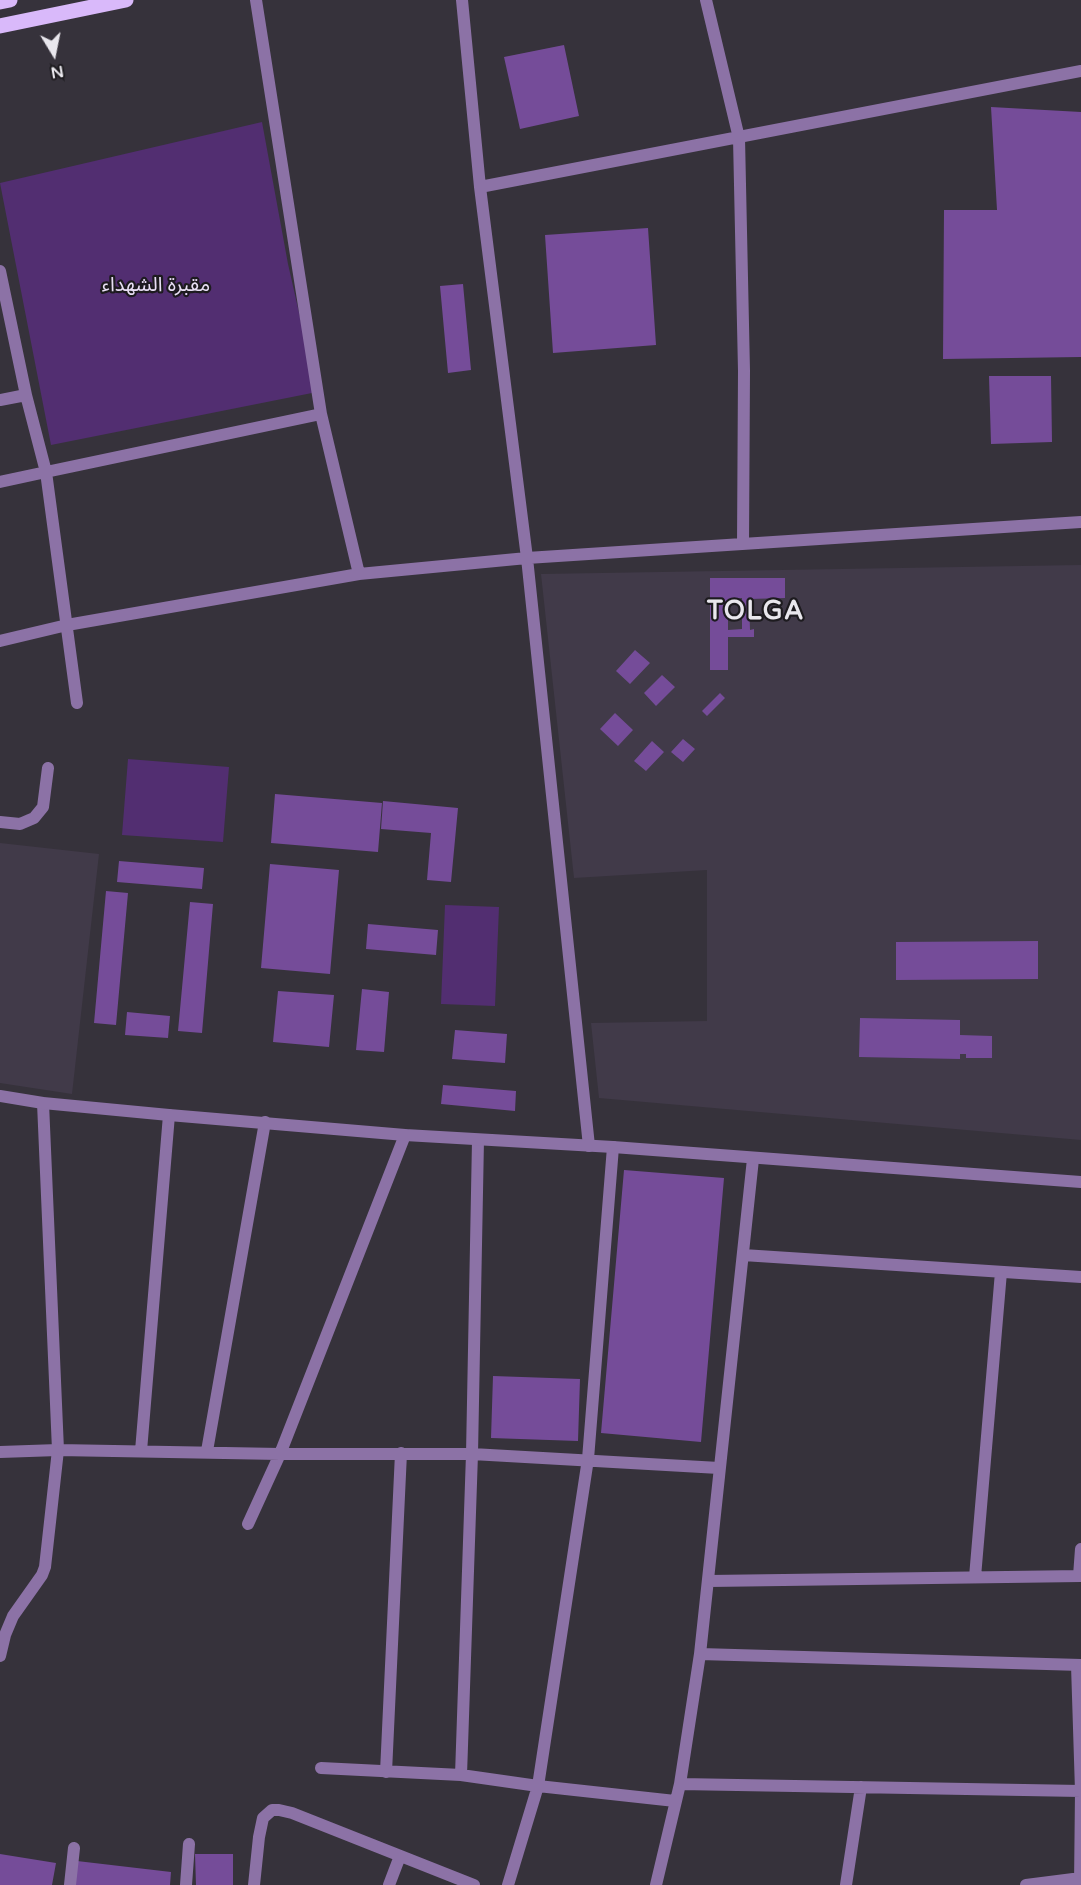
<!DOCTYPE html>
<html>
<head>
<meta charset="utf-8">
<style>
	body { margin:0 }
	#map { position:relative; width:1081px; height:1885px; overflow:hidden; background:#36323b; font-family:"Varela Round",sans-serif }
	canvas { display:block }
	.north { position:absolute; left:24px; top:24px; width:60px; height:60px; -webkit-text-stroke:4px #1d1b1f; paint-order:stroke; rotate:170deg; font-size:16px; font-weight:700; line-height:24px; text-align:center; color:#e9e7ed }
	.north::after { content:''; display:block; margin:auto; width:21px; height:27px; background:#e9e7ed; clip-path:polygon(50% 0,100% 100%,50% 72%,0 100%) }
</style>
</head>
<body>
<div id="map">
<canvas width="1081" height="1885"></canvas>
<div class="north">N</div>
</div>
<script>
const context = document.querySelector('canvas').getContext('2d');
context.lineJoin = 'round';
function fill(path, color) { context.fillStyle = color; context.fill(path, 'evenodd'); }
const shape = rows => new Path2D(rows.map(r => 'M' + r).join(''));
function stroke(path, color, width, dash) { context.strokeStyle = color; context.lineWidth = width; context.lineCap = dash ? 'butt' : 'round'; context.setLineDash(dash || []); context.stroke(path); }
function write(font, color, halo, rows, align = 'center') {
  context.font = font + ' "Varela Round","Noto Sans Arabic",sans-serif'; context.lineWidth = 4.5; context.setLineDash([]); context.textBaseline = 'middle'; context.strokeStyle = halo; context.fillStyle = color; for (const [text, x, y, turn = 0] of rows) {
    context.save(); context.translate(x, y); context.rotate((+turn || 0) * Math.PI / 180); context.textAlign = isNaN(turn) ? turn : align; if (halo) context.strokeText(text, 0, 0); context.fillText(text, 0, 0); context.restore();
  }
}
fill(shape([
	[1081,565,1081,1140,599,1098,591,1023,707,1021,707,870,574,878,541,574],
	[0,843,99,854,72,1094,0,1083]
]), '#413a49');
fill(shape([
	[262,122,288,264,317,392,51,445,0,183],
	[128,759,229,767,223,842,122,835],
	[445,905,499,907,495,1006,441,1004]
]), '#522e71');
fill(shape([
	[564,45,579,116,520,129,504,57],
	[991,107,1081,112,1081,357,943,359,944,210,997,210],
	[648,228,656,345,553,353,545,235],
	[463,284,471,370,448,373,440,286],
	[989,376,1051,376,1052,442,991,444],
	[710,578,785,578,785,598,749,599,750,630,754,629,754,637,728,637,728,670,710,670],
	[742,598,742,629,728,630,728,599],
	[635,650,650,663,630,684,616,671],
	[662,675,675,687,656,706,644,693],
	[720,693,725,698,707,716,702,711],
	[615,713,633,730,618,746,600,729],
	[683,739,695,749,683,762,671,752],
	[652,741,664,752,646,771,634,761],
	[275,794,382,803,378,852,271,843],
	[383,801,458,808,451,882,427,880,431,833,381,829],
	[119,861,204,868,202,889,117,882],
	[270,864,339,870,330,974,261,968],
	[106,891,128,893,116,1025,94,1023],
	[190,902,213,904,202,1033,178,1031],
	[368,924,438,930,436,955,366,949],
	[1038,941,1038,979,896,980,896,942],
	[362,989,389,992,384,1052,356,1050],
	[278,991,334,995,329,1047,273,1042],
	[127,1012,170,1016,168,1038,125,1035],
	[860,1018,960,1020,960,1035,992,1036,992,1058,966,1058,966,1054,960,1054,960,1059,859,1057],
	[455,1030,507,1034,505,1063,452,1059],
	[443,1085,516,1091,515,1111,441,1104],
	[624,1170,724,1178,701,1442,601,1433],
	[493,1376,580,1379,578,1441,491,1438],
	[0,1854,56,1863,52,1885,0,1885],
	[195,1854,233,1854,233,1885,196,1885],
	[77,1861,171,1872,170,1885,74,1885]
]), '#754c99');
stroke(shape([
	[256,0,321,414],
	[462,0,480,187,527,558,589,1146],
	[706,0,739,138,744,371,743,544],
	[480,187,1081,71],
	[0,271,26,395,46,472,321,414,359,574],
	[0,400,26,395],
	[0,482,46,472,77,703],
	[0,641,67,625,359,574,527,558,1081,522],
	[0,822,20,824,34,818,43,807,48,768],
	[743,1255,1081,1277],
	[141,1451,169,1115],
	[207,1451,265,1122],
	[0,1452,58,1450,280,1454,472,1454,719,1468],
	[248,1524,280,1454,405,1135],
	[1079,1576,1081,1549],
	[975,1577,1001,1272],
	[709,1581,1081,1576],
	[700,1654,1081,1665],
	[0,1656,5,1635,13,1616,42,1575,45,1567,58,1450,43,1103],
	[1077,1665,1081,1791,1080,1885],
	[321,1768,461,1775,538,1786,675,1801],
	[386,1772,401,1453],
	[461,1775,472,1454,478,1140],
	[680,1784,1081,1791],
	[70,1885,74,1848],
	[186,1885,189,1844],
	[254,1885,259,1837,263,1818,272,1810,279,1810,292,1813,474,1885],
	[389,1885,400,1856],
	[508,1885,538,1786,588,1459,613,1147],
	[656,1885,680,1784,700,1654,753,1159],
	[846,1885,861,1787],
	[1026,1885,1081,1878]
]), '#8c72a6', 12);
stroke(shape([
	[0,1096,43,1103,169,1115,405,1135,613,1147,1081,1182]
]), '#8c72a6', 12);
stroke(shape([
	[0,2,10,0],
	[0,26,126,0]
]), '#d9b9fa', 15);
write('20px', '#e9dff5', '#1d1b1f', [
	["مقبرة الشهداء",156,286]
]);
context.letterSpacing = '1.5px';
write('bold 26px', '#e9e7ed', '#1d1b1f', [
	["TOLGA",756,612]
]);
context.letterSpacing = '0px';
</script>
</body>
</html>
